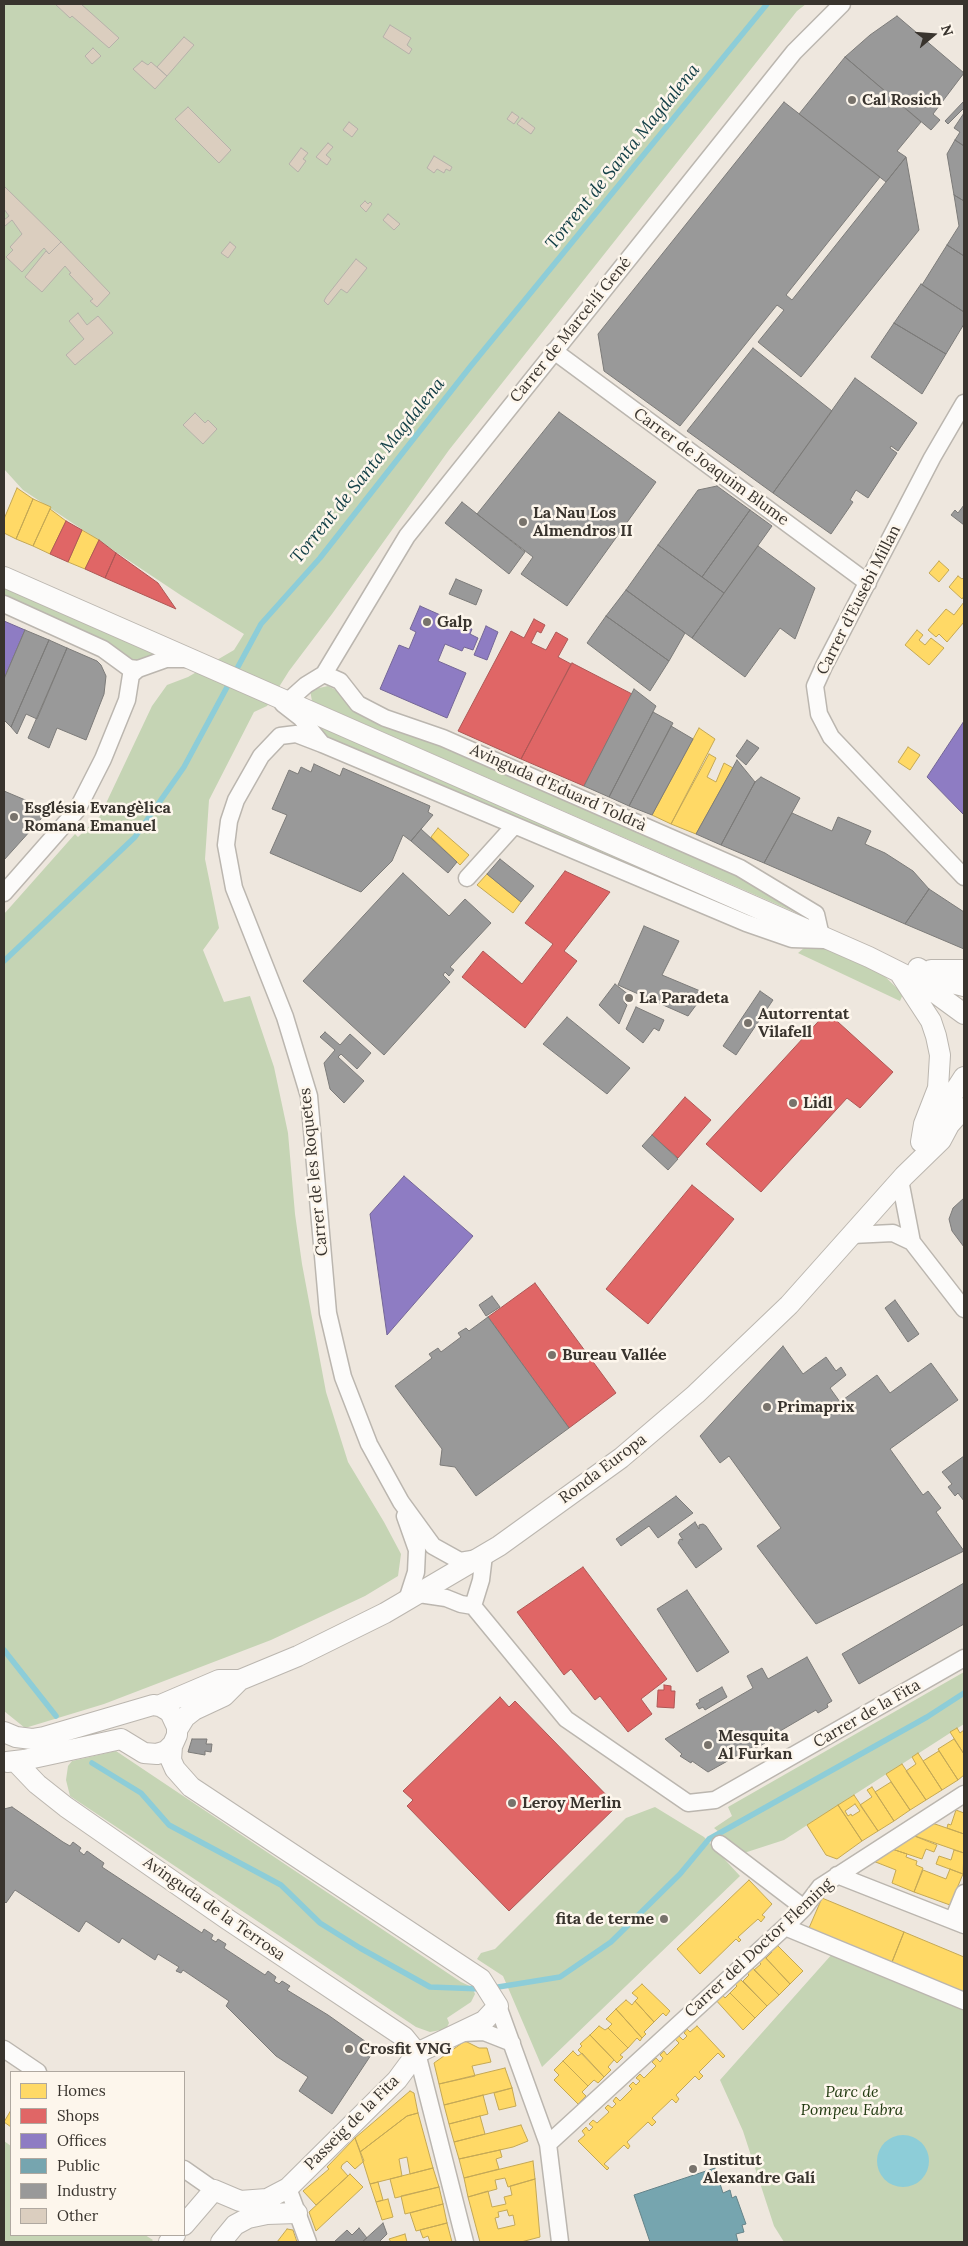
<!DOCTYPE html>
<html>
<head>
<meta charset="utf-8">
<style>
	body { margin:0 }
	#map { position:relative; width:968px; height:2246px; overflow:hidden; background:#eee7de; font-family:Lora,serif }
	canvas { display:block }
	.frame { position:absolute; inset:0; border:5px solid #39342e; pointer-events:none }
	.legend { position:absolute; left:10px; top:2071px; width:175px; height:165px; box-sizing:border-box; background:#fdf6ec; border:1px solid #afa8a0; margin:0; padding:6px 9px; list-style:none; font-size:15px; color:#39342e }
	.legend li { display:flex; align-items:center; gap:10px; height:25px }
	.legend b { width:25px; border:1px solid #afa8a0 }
	.north { position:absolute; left:908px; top:10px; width:50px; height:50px; -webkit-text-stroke:4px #fdf6ec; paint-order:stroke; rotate:72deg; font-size:14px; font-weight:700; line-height:20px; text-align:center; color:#39342e }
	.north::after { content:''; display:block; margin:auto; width:18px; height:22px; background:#39342e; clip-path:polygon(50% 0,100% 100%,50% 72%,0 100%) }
</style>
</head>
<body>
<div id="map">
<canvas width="968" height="2246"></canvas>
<div class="frame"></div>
<ul class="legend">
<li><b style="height:14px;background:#ffd966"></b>Homes</li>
<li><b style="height:14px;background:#e06666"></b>Shops</li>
<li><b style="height:14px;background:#8e7cc3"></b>Offices</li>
<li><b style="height:14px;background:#76a5af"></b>Public</li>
<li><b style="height:14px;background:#999"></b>Industry</li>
<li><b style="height:14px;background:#dbcebf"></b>Other</li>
</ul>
<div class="north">N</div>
</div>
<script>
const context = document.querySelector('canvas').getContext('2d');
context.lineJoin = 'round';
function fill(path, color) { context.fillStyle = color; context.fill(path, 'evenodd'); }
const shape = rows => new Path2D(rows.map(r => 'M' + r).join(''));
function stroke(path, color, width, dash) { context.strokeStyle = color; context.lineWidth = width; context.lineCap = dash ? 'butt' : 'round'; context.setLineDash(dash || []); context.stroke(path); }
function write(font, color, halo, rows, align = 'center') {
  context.font = font + ' Lora,serif'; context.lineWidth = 5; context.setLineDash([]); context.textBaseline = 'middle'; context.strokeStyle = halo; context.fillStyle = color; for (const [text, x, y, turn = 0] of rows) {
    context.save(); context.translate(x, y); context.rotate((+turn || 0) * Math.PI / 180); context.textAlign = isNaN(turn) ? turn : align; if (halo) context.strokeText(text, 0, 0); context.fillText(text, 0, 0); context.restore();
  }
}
fill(shape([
	[4,4,806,4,797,11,449,450,332,614,289,671,267,706,254,712,209,800,205,859,219,928,203,950,224,1002,250,996,274,1067,288,1133,295,1214,302,1264,326,1392,348,1462,384,1522,401,1554,398,1576,365,1596,271,1640,104,1704,25,1728,4,1711,4,914,75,834,78,837,100,816,152,706,167,685,188,677,234,650,244,634,182,596,23,490,4,469],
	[4,586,162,655,157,658,129,662,4,599],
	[328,686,441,744,736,874,808,918,312,701,310,690],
	[315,724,704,895,782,930,327,739],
	[804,948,827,949,875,967,903,994,900,1001,798,953],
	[964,1672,964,1724,784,1840,744,1853,714,1828,732,1816,728,1807],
	[116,1751,461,1982,472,1987,475,1994,471,2002,447,2018,449,2023,446,2029,430,2032,416,2027,70,1796,66,1780,68,1766,72,1761],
	[655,1807,704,1837,740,1876,542,2067,503,1976,477,1959,481,1953,495,1949,626,1818],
	[833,1953,964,2007,964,2242,784,2242,774,2226,743,2131,720,2080],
	[4,2141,11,2146,11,2235,145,2235,153,2240,151,2242,4,2242]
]), '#c5d4b4');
fill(shape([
	'877 2161a26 26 0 1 1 52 0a26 26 0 1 1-52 0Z'
]), '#8dcdd8');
const homes = shape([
	[17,488,33,499,16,539,4,533,4,519,17,488],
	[33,499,51,507,33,546,16,539,33,499],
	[50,509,66,521,50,554,33,546,50,509],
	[82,530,99,540,85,569,68,562,82,530],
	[939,561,949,570,939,582,929,573,939,561],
	[958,576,962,579,964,577,964,596,962,599,949,587,958,576],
	[964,602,964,622,947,642,939,634,936,637,928,630,946,609,954,615,964,602],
	[917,630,923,635,919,640,925,645,931,638,944,648,929,665,905,645,917,630],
	[699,728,715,739,671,824,652,815,699,728],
	[908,747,920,755,910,770,898,762,908,747],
	[709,754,716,758,707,777,716,782,724,763,733,768,696,834,671,824,709,754],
	[438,828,469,855,460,865,431,837,438,828],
	[487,874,521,902,513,913,477,885,487,874],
	[957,1728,960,1733,964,1730,964,1754,950,1732,957,1728],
	[954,1739,964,1754,964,1775,958,1780,938,1749,954,1739],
	[939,1751,958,1780,942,1790,923,1761,939,1751],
	[918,1753,942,1790,926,1800,906,1771,916,1764,912,1757,918,1753],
	[902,1764,926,1800,910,1810,886,1774,902,1764],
	[891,1782,910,1810,894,1821,875,1792,891,1782],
	[872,1787,894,1821,878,1831,860,1805,872,1797,867,1790,872,1787],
	[854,1795,878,1831,862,1841,838,1805,854,1795],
	[855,1804,860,1811,852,1816,851,1814,848,1816,845,1811,855,1804],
	[838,1805,862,1841,837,1859,826,1855,807,1825,838,1805],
	[956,1810,964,1813,964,1834,947,1828,948,1824,951,1825,956,1810],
	[932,1823,964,1834,964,1853,912,1835,932,1823],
	[912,1835,937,1845,934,1852,926,1849,922,1859,892,1849,912,1835],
	[892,1849,907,1854,906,1857,917,1861,916,1865,923,1868,914,1892,892,1883,896,1870,873,1861,892,1849],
	[954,1850,964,1853,963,1874,936,1864,939,1856,951,1860,954,1850],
	[950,1869,963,1874,950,1905,914,1892,923,1870,946,1879,950,1869],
	[749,1880,772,1904,762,1915,765,1917,761,1922,758,1919,738,1937,741,1940,739,1942,736,1939,700,1974,677,1949,749,1880],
	[822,1898,904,1932,892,1962,809,1928,822,1898],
	[904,1932,964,1957,964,1992,892,1962,904,1932],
	[773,1941,803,1971,790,1984,766,1958,772,1952,767,1947,773,1941],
	[761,1953,790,1984,779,1995,754,1970,761,1964,755,1958,761,1953],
	[749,1964,779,1995,767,2006,743,1981,749,1975,744,1970,749,1964],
	[739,1978,767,2006,755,2018,730,1993,737,1986,734,1983,739,1978],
	[642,1984,670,2011,666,2016,663,2013,654,2022,635,2001,638,1998,632,1993,642,1984],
	[720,1992,725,1998,730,1993,755,2018,743,2030,714,1998,720,1992],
	[626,2000,632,2005,635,2001,654,2022,644,2032,646,2034,642,2038,616,2009,626,2000],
	[616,2009,642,2038,640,2041,637,2038,628,2048,608,2028,612,2024,606,2019,616,2009],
	[599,2026,605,2030,608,2028,628,2048,620,2055,623,2057,617,2063,590,2035,599,2026],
	[697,2026,725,2056,723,2058,718,2053,699,2072,703,2076,699,2080,695,2076,676,2095,679,2099,676,2103,672,2099,652,2118,656,2122,652,2126,648,2122,627,2142,630,2146,628,2149,624,2145,604,2164,609,2168,607,2170,578,2141,585,2135,582,2131,586,2127,589,2131,593,2127,589,2124,593,2120,597,2123,609,2112,605,2108,608,2105,612,2108,616,2104,613,2101,616,2097,620,2101,632,2089,629,2086,633,2082,636,2085,640,2081,636,2078,640,2074,644,2078,656,2066,652,2062,656,2058,660,2062,663,2058,660,2055,664,2051,667,2055,679,2043,675,2039,679,2036,683,2040,687,2036,684,2033,687,2029,690,2032,697,2026],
	[590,2035,614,2060,608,2067,611,2070,604,2077,578,2050,582,2046,580,2044,590,2035],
	[465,2041,479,2048,487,2048,491,2062,472,2066,475,2076,439,2084,434,2063,465,2041],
	[573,2051,578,2056,582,2053,604,2077,598,2083,594,2080,588,2086,563,2061,573,2051],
	[563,2061,588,2086,582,2092,586,2096,578,2104,554,2080,559,2075,554,2070,563,2061],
	[505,2068,512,2088,444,2105,439,2084,505,2068],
	[512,2088,516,2106,499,2110,494,2093,512,2088],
	[410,2091,414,2093,418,2113,407,2116,360,2152,355,2138,410,2091],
	[483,2095,488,2114,449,2124,444,2105,483,2095],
	[11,2110,11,2127,4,2122,11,2110],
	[418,2113,433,2168,410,2174,407,2157,399,2159,402,2176,370,2184,360,2152,407,2116,418,2113],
	[480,2116,485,2134,454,2142,449,2124,480,2116],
	[521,2125,528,2141,513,2147,459,2159,454,2142,521,2125],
	[355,2138,364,2161,355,2169,347,2161,342,2165,341,2168,348,2176,316,2205,303,2191,329,2169,327,2167,355,2138],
	[500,2150,502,2157,496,2159,499,2169,464,2178,459,2159,500,2150],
	[533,2161,535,2179,508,2187,505,2178,495,2180,497,2189,468,2197,464,2178,533,2161],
	[433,2168,439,2187,395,2198,390,2179,433,2168],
	[350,2174,363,2187,316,2231,309,2212,350,2174],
	[535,2179,540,2237,521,2242,480,2242,468,2197,488,2191,492,2207,506,2204,504,2197,512,2195,510,2186,535,2179],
	[507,2210,509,2216,513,2215,515,2225,498,2229,495,2218,499,2217,498,2212,507,2210],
	[378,2182,383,2200,376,2202,370,2184,378,2182],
	[439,2187,443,2204,405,2214,401,2196,439,2187],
	[388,2199,393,2217,382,2220,376,2202,388,2199],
	[443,2204,447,2223,416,2231,410,2213,443,2204],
	[447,2223,452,2242,430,2242,428,2236,423,2238,420,2230,447,2223],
	[287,2229,293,2230,297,2242,277,2242,287,2229],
	[405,2234,407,2242,391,2242,389,2239,405,2234]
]);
fill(homes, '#ffd966');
stroke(homes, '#c4a855', 1);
const shops = shape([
	[66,521,82,530,68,562,50,554,66,521],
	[99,540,116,553,105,578,85,569,99,540],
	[116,553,158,583,176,609,105,578,116,553],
	[534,619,545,625,541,633,537,631,531,643,546,650,556,632,568,639,558,657,571,664,521,759,458,731,511,631,524,638,534,619],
	[572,663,632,694,584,786,521,759,572,663],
	[565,871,610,892,564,951,577,961,525,1028,462,977,483,951,522,984,553,944,525,923,565,871],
	[827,1012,893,1072,860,1108,847,1098,761,1192,706,1144,827,1012],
	[685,1097,711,1120,678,1158,652,1135,685,1097],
	[692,1185,734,1219,648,1324,606,1289,692,1185],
	[535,1283,616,1393,569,1428,488,1317,535,1283],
	[583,1567,667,1679,641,1699,652,1714,628,1732,600,1696,595,1700,571,1669,564,1675,517,1612,583,1567],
	[664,1685,671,1686,671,1691,675,1691,674,1708,657,1707,658,1690,664,1690,664,1685],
	[500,1697,509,1707,515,1701,617,1806,509,1911,407,1806,413,1800,403,1791,500,1697]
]);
fill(shops, '#e06666');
stroke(shops, '#ae5755', 1);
const offices = shape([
	[420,606,472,629,470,634,478,638,473,650,464,647,462,651,445,644,438,661,466,673,447,718,380,689,399,645,409,649,416,632,410,629,420,606],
	[4,621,25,630,4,679,4,621],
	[486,626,498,632,487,660,474,655,486,626],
	[964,721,964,815,927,777,964,721],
	[404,1176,473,1236,387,1335,370,1214,404,1176]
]);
fill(offices, '#8e7cc3');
stroke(offices, '#746696', 1);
const public = shape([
	[715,2168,723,2193,730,2190,732,2198,736,2196,746,2224,742,2225,744,2232,736,2234,738,2242,650,2242,634,2195,715,2168]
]);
fill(public, '#76a5af');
stroke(public, '#648388', 1);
const industry = shape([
	[897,16,964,73,933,114,940,120,931,130,845,57,870,35,897,16],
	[845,57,921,122,897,151,906,157,886,182,799,114,845,57],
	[964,101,964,108,948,124,945,121,964,101],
	[784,102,880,177,786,295,792,300,906,157,919,230,801,377,758,342,784,310,777,305,680,426,604,371,598,334,784,102],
	[964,113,964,146,955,140,960,132,954,128,964,113],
	[955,140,964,146,964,201,954,195,947,154,955,140],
	[954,195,964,201,964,256,947,245,959,226,954,195],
	[947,245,964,256,964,312,922,285,947,245],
	[921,284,964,312,964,324,946,354,894,323,921,284],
	[894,323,946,354,922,394,871,357,894,323],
	[753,348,832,411,773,493,687,431,753,348],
	[855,378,917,423,898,451,891,446,890,448,897,453,868,498,856,490,850,500,853,502,831,534,773,493,855,378],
	[559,412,656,482,567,606,521,574,533,557,477,514,559,412],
	[717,486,750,510,702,577,658,545,698,490,717,486],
	[462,502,525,552,509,574,445,523,462,502],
	[964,505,964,525,951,515,955,510,958,513,964,505],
	[750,510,772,526,724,593,702,577,750,510],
	[658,545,724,593,692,638,626,590,658,545],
	[758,546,815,588,795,639,780,628,745,677,692,638,758,546],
	[456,579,482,590,476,605,449,594,456,579],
	[626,590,685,633,669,661,606,616,626,590],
	[606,616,669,661,650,691,587,643,606,616],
	[25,630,49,640,11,727,4,720,4,679,25,630],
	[49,640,67,648,37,719,26,714,17,734,11,727,49,640],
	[67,648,97,661,101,665,106,676,104,694,86,740,57,728,49,748,28,738,67,648],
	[634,689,656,706,609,797,584,786,634,689],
	[653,712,673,723,629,806,609,797,653,712],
	[671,726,693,739,652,815,629,806,671,726],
	[747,740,759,748,746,765,736,756,747,740],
	[737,760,755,782,721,845,696,834,737,760],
	[314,764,340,776,343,768,430,806,428,812,433,815,411,841,403,835,392,861,361,892,270,853,287,815,272,809,289,770,298,774,301,767,311,772,314,764],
	[761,777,800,798,764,863,721,845,755,782,761,777],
	[4,791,49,810,4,860,4,791],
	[792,813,832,831,838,817,871,831,865,844,885,853,913,871,929,889,905,924,764,863,792,813],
	[421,829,457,862,448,873,411,841,421,829],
	[500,859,534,886,521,902,487,874,500,859],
	[403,873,449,916,465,899,491,923,450,967,454,970,449,976,445,972,443,975,450,982,384,1055,303,981,403,873],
	[929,889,964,912,964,949,905,924,929,889],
	[644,926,679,941,662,975,705,993,688,1016,618,985,644,926],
	[615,984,629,995,624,1002,627,1005,619,1024,599,1005,615,984],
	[760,991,773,1000,736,1055,723,1046,760,991],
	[636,1007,664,1020,659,1031,654,1028,643,1043,626,1029,636,1007],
	[567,1017,630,1068,607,1094,543,1044,567,1017],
	[325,1032,340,1045,350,1034,371,1053,357,1069,341,1054,338,1057,364,1081,344,1103,330,1089,324,1063,335,1050,320,1037,325,1032],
	[652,1135,678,1159,668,1170,642,1146,652,1135],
	[964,1198,964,1247,952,1231,949,1219,953,1208,964,1198],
	[492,1296,500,1307,486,1316,479,1305,492,1296],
	[895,1300,919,1334,908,1342,885,1308,895,1300],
	[488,1317,569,1428,476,1496,455,1467,440,1465,442,1449,395,1386,432,1358,429,1354,438,1348,441,1352,461,1337,458,1333,466,1328,469,1331,488,1317],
	[783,1346,803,1374,826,1357,836,1371,841,1367,846,1375,830,1388,840,1402,877,1375,890,1393,931,1363,958,1400,890,1449,923,1495,928,1491,941,1508,936,1512,964,1551,816,1624,757,1546,781,1528,729,1456,720,1463,700,1436,783,1346],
	[964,1456,964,1501,958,1493,955,1496,948,1487,952,1484,942,1472,964,1456],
	[676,1496,693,1513,658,1538,649,1526,621,1546,616,1539,676,1496],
	[695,1522,699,1529,699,1525,703,1524,706,1526,722,1549,696,1568,678,1543,680,1539,683,1540,679,1534,695,1522],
	[964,1583,964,1624,859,1684,842,1654,964,1583],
	[687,1590,729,1652,697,1672,657,1609,687,1590],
	[807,1657,832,1701,827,1704,828,1707,818,1713,816,1710,763,1741,765,1743,756,1748,754,1746,708,1772,692,1761,691,1763,680,1756,682,1754,665,1739,753,1688,747,1676,762,1668,768,1679,807,1657],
	[722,1687,727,1697,705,1710,703,1707,699,1709,696,1704,700,1702,699,1700,722,1687],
	[192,1739,207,1739,206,1744,212,1744,211,1752,205,1751,205,1755,188,1752,192,1739],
	[12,1807,63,1842,70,1846,73,1842,81,1848,79,1851,84,1855,87,1851,104,1863,102,1867,202,1933,204,1929,213,1935,211,1939,216,1942,218,1939,226,1944,224,1948,265,1975,268,1971,276,1977,274,1981,279,1984,282,1981,290,1986,287,1990,328,2015,369,2044,371,2055,332,2114,299,2091,308,2077,276,2056,226,2006,229,2001,183,1970,181,1973,176,1971,179,1967,158,1954,155,1960,122,1938,119,1943,86,1921,79,1932,15,1890,6,1903,4,1901,4,1809,12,1807],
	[383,2223,387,2234,379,2242,362,2242,383,2223],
	[359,2228,367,2238,362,2242,334,2242,347,2230,352,2235,359,2228]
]);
fill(industry, '#999');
stroke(industry, '#7c7b79', 1);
stroke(shape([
	[4,961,135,837,184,767,261,624,320,558,470,367,767,4],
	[4,1650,56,1716],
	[92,1763,141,1793,169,1825,281,1885,320,1923,360,1948,430,1987,482,1989],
	[492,1988,560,1977,611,1942,680,1874,709,1839,927,1717,964,1693]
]), '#8dcdd8', 5.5);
const building = shape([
	[55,4,81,4,119,38,109,48,72,16,70,18,55,4],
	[390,25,411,38,407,45,412,49,409,54,383,37,390,25],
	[184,37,194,45,167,76,157,67,184,37],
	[93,48,101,56,92,64,85,56,93,48],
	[142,61,148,65,151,62,167,76,155,89,133,69,142,61],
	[188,107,231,150,219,163,175,119,188,107],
	[512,112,519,117,514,124,507,119,512,112],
	[522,118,535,128,531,134,517,124,522,118],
	[349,122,358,129,352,137,343,130,349,122],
	[328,143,333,147,326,155,331,159,327,165,316,157,328,143],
	[301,148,308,153,303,159,306,161,298,172,289,164,301,148],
	[434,156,452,167,450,171,446,169,444,173,437,169,434,173,427,168,434,156],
	[4,186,61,242,49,254,44,248,22,272,6,257,13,250,10,247,22,234,12,220,5,226,4,224,4,220,9,216,4,209,4,186],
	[365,201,368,204,370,202,372,204,366,212,360,206,365,201],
	[388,214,400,224,394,230,383,220,388,214],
	[61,242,110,293,97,307,90,301,93,299,69,274,71,273,65,266,42,292,25,277,46,251,49,254,61,242],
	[230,242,236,247,228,258,221,253,230,242],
	[356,259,367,268,347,293,341,289,328,305,324,301,326,297,356,259],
	[78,313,87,325,98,316,113,333,75,365,66,355,84,339,69,321,78,313],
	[195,413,205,423,208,420,217,429,203,444,183,425,195,413]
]);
fill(building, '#dbcebf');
stroke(building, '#b6b1aa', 1);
const minor = shape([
	[554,351,868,583],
	[964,403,932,458,824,666,815,686,819,714,831,737,964,877],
	[4,604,103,649,129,668,138,669,166,659,186,659],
	[324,674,340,681,358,704,385,718,443,738,740,868,816,914,821,936],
	[287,702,306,685,324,674,407,536,794,52,842,4],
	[283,704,301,718,322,744,746,923,792,939,825,940],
	[322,744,296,734,280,736,261,756,236,800,229,821,226,845,234,888,285,1017,309,1096,328,1313,343,1377,369,1444,401,1502,433,1546,460,1561,478,1558],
	[467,878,514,826],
	[4,893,77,810,103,759,127,700,131,675,138,669],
	[900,1180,912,1242],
	[852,1235,893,1233,912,1242,964,1309],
	[405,1516,417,1550,416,1572,407,1600],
	[419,1594,446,1598,461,1604,473,1606,566,1719,688,1803,715,1800,964,1658],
	[473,1606,481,1580,484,1555],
	[720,1844,804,1908],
	[837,1875,964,1925],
	[953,1920,964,1893],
	[785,1927,964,2001],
	[498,2006,548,2144,560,2242],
	[463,2033,484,2032,512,2043],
	[4,2049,38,2072],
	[417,2053,465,2242],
	[548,2144,785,1927,804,1908,820,1887,964,1794],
	[184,2169,214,2190],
	[288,2188,308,2242]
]);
const tertiary = shape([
	[4,577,869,957,923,984,964,1014],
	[918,968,933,978,964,986],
	[931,970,964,970],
	[901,975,931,1021,936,1036,940,1055,938,1088,924,1124,921,1142],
	[931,1128,964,1077],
	[158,1706,219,1680,240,1680],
	[177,1730,185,1717,194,1710,224,1696,240,1680,298,1656,385,1613,499,1546,621,1458,696,1394,789,1305,904,1176,941,1140,949,1125,964,1108],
	[4,1732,16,1737,32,1739,44,1737,153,1705,160,1706,170,1712,177,1727,177,1735,173,1744,166,1751,157,1754,144,1753,121,1739,24,1760,7,1762],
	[172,1746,171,1760,175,1769,191,1787,481,1979,498,2006,484,2021,417,2053,397,2080,288,2188,267,2199,240,2201,214,2190,184,2225],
	[15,1761,37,1784,66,1807,227,1919,404,2037,417,2053],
	[169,2242,175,2235],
	[221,2242,235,2225,248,2218,267,2214,297,2213]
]);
stroke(minor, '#bbb6af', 19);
stroke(tertiary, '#bbb6af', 22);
stroke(minor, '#fcfbfa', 16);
stroke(tertiary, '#fcfbfa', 20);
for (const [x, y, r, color] of [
	[852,100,5,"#78736c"],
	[523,522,5,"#78736c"],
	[427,622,5,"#78736c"],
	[14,817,5,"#78736c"],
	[629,998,5,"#78736c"],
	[748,1023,5,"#78736c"],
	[793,1103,5,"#78736c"],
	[552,1355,5,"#78736c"],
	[767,1407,5,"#78736c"],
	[708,1745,5,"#78736c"],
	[512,1803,5,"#78736c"],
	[664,1919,5,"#78736c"],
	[349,2049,5,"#78736c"],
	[693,2169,5,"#78736c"]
]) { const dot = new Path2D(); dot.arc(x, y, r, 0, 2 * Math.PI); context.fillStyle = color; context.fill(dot); stroke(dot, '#fdf6ec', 2); }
write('bold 16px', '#39342e', '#fdf6ec', [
	["Cal Rosich",862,100],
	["La Nau Los",533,513],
	["Almendros II",533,531],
	["Galp",437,622],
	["Església Evangèlica",24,808],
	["Romana Emanuel",24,826],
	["La Paradeta",639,998],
	["Autorrentat",758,1014],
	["Vilafell",758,1032],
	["Lidl",803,1103],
	["Bureau Vallée",562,1355],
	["Primaprix",777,1407],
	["Mesquita",718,1736],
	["Al Furkan",718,1754],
	["Leroy Merlin",522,1803],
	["fita de terme",654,1919,"right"],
	["Crosfit VNG",359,2049],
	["Institut",703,2160],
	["Alexandre Galí",703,2178]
], 'left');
write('16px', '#39342e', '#fdf6ec', [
	["Carrer de Marcel·lí Gené",571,330,-51],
	["Carrer de Joaquim Blume",711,467,36],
	["Carrer d'Eusebi Millan",859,600,-63],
	["Avinguda d'Eduard Toldrà",558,788,24],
	["Carrer de les Roquetes",314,1172,-96],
	["Ronda Europa",603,1469,-37],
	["Carrer de la Fita",867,1714,-30],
	["Avinguda de la Terrosa",214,1909,35],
	["Carrer del Doctor Fleming",759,1948,-43],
	["Passeig de la Fita",352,2123,-45]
]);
write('italic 16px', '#213a10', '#fdf6ec', [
	["Parc de",852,2092],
	["Pompeu Fabra",852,2110]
]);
write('italic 18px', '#103d45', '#fdf6ec', [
	["Torrent de Santa Magdalena",623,157,-51],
	["Torrent de Santa Magdalena",368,471,-51]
]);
</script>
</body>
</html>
